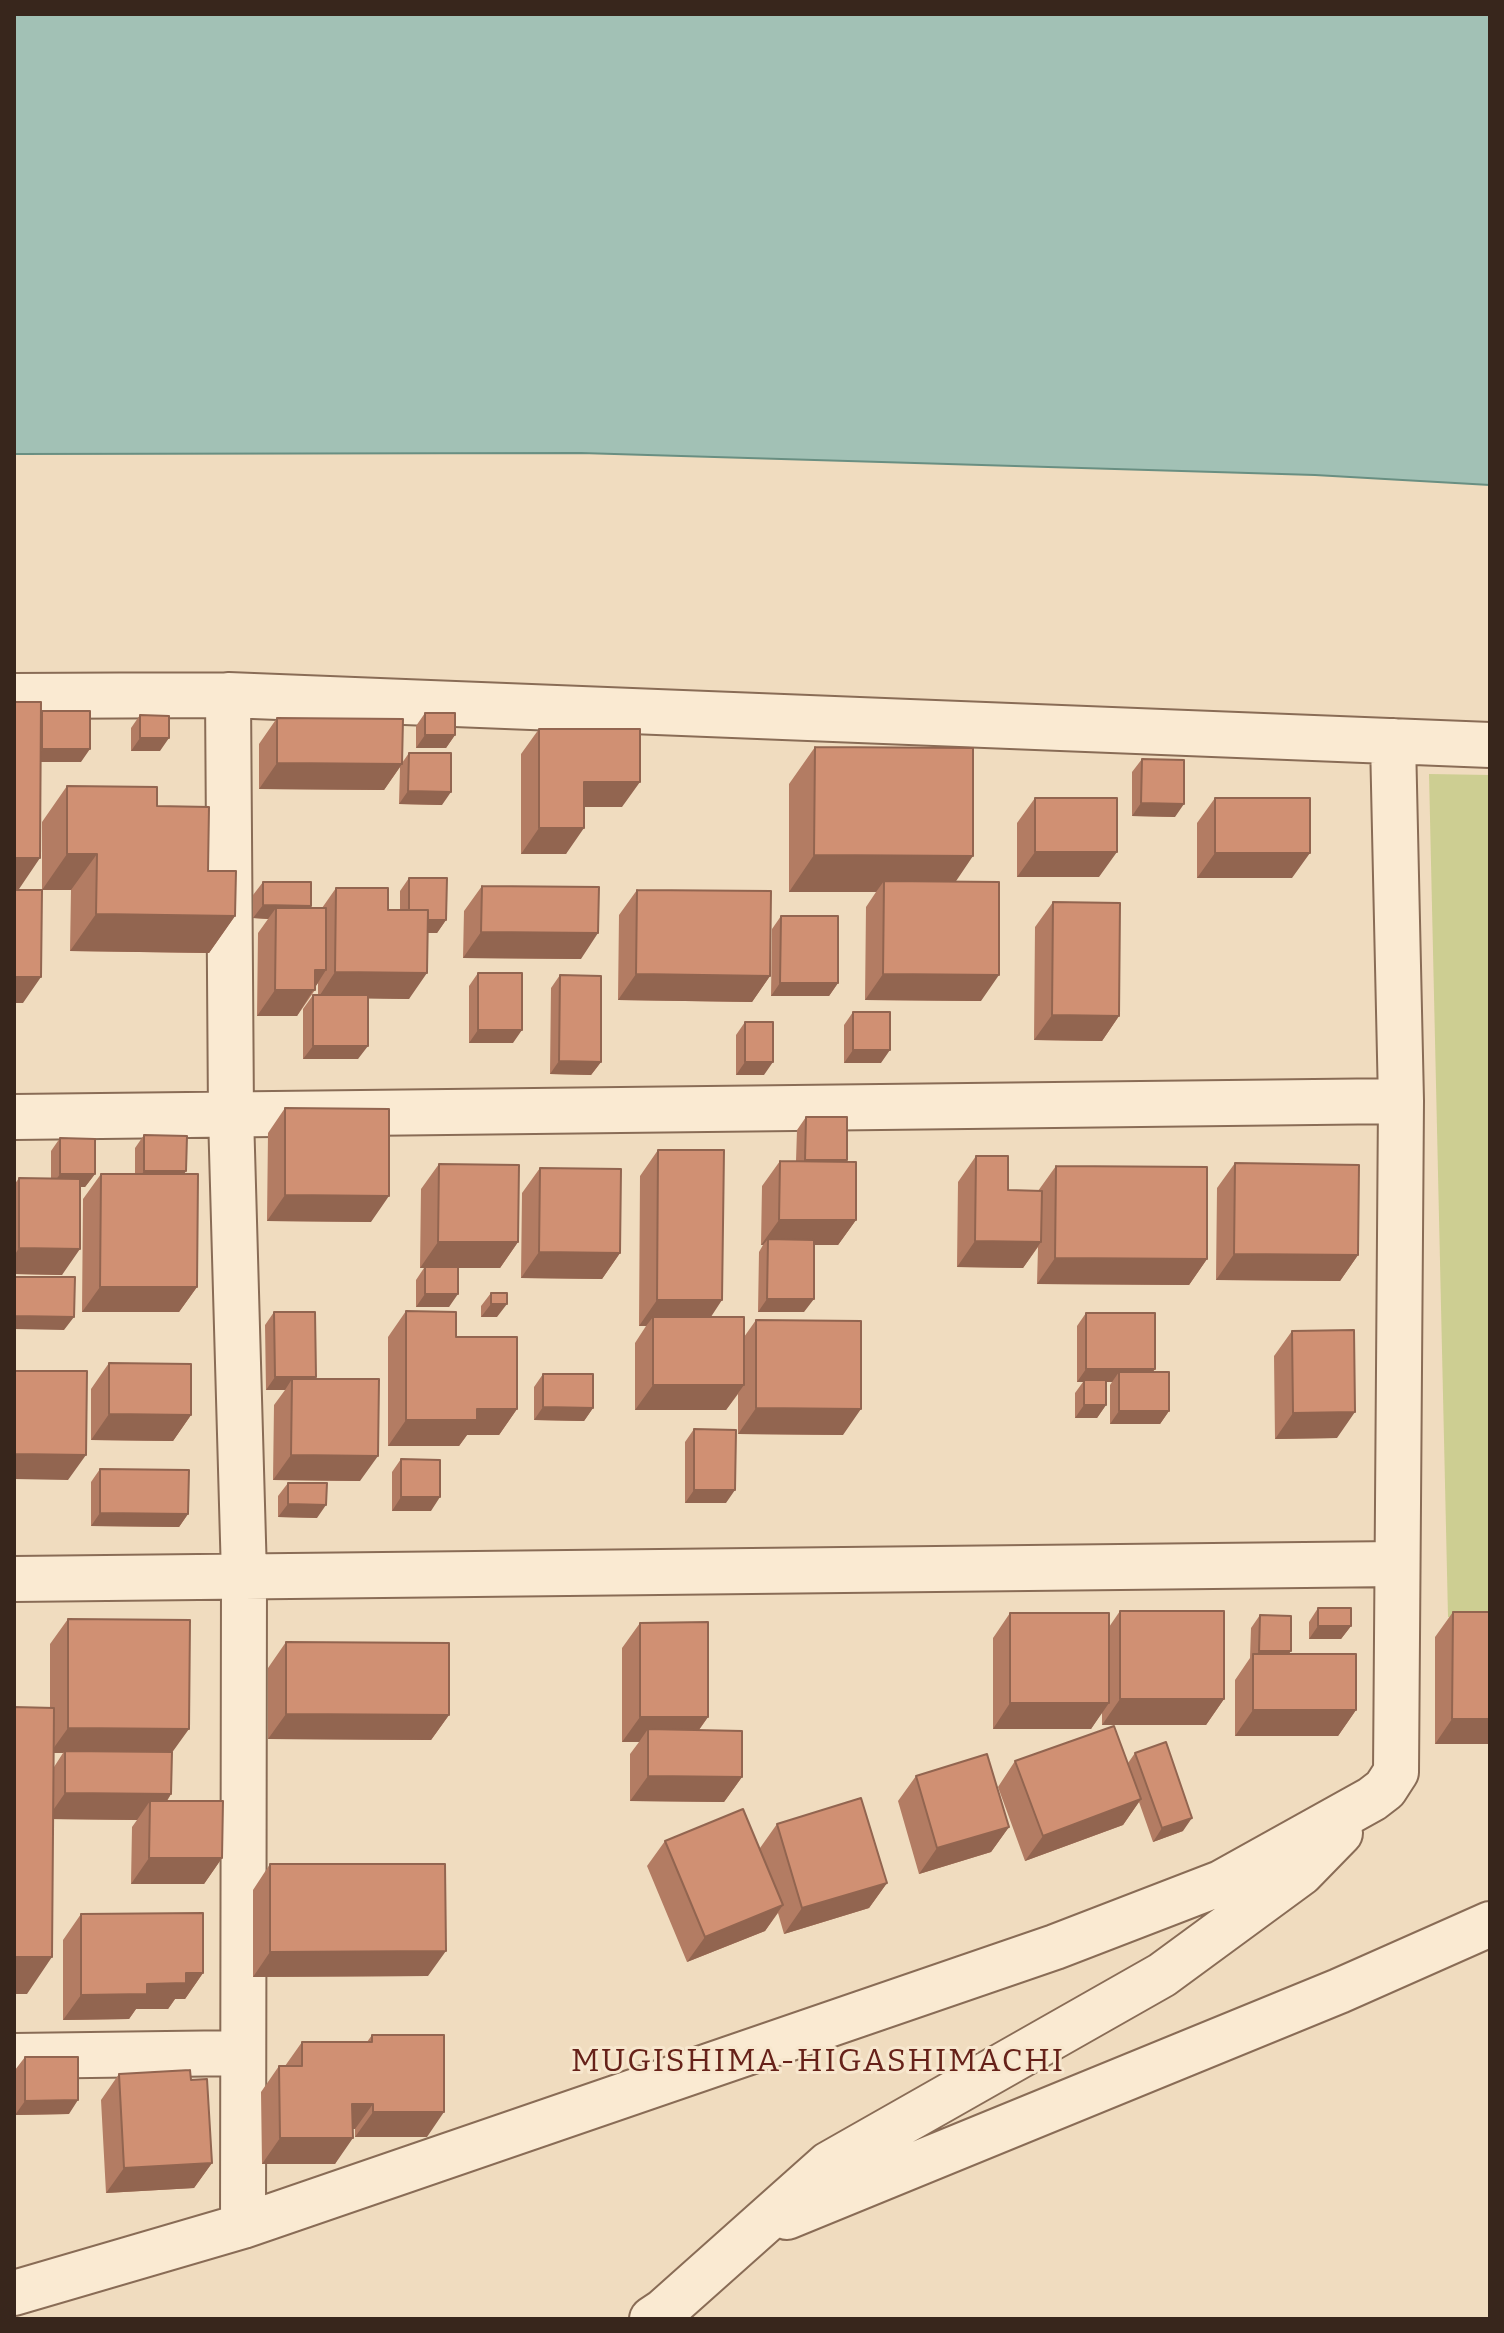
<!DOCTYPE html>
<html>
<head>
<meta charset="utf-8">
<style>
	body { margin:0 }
	#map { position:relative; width:1504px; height:2333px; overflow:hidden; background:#f0dcbf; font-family:Bitter,serif }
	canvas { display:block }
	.frame { position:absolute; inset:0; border:16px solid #38261c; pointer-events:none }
</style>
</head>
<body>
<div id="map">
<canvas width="1504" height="2333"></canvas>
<div class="frame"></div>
</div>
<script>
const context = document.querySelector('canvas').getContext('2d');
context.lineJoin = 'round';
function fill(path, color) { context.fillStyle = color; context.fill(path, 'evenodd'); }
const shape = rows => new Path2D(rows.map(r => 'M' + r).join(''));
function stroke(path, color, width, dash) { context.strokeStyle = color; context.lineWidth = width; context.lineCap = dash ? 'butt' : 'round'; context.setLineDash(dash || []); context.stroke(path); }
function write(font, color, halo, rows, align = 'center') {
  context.font = font + ' Bitter,serif'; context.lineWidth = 6; context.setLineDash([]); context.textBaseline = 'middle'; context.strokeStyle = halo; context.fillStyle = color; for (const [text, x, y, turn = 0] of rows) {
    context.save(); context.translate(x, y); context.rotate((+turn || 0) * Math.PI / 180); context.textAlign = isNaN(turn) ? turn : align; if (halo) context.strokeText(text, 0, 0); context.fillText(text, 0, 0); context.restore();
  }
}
fill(shape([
	[1429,774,1490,775,1490,1619,1448,1617]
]), '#cdce92');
const water = shape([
	[14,14,1490,14,1490,485,1315,475,581,453,14,454,14,14]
]);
fill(water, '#a2c1b5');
stroke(water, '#698f82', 2);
const minor = shape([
	[228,695,231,1115,244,1575,243,2226],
	[14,696,228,695,1490,745],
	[14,1117,1401,1101],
	[14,1579,1397,1564],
	[14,2056,243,2053],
	[787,2217,1339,1991,1490,1924],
	[14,2293,243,2226,1055,1947,1221,1883,1372,1799,1385,1789,1396,1772,1401,1101,1393,741],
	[652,2319,664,2311,829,2164,1162,1975,1301,1873,1340,1833]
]);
stroke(minor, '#896c56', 48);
stroke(minor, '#faead2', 44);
fill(shape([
	[425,713,455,735,446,748,416,748,416,726],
	[140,715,160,751,131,751,131,728],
	[277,718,402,763,409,753,442,805,399,804,400,767,384,790,259,789,259,744],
	[539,729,622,807,584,807,566,854,521,854,521,754],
	[815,747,955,882,981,1001,865,1000,866,907,876,892,789,892,789,784],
	[1142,759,1175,817,1132,816,1132,772],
	[67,786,157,806,208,871,235,916,209,953,70,951,71,890,42,890,42,822],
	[1035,798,1099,877,1017,877,1017,823],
	[1215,798,1292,878,1197,878,1197,823],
	[409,878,446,920,437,933,428,933,409,999,368,998,358,1059,303,1059,303,1009,313,995,318,995,318,983,315,987,315,990,297,1016,257,1016,258,933,268,919,253,918,253,895,263,882,311,906,310,908,322,908,336,888,388,910,400,910,400,891],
	[482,886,581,959,463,958,464,911],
	[637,890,770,976,752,1002,618,1000,619,915],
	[1053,902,1119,1016,1102,1041,1034,1040,1035,927],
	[781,916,838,983,829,996,771,996,772,929],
	[478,973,513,1043,469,1043,469,986],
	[560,975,601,1062,591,1075,550,1074,551,988],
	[853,1012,881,1063,844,1063,844,1025],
	[745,1022,764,1075,736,1075,736,1035],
	[285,1108,371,1222,267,1221,268,1133],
	[806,1117,845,1162,856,1220,838,1245,814,1245,804,1312,758,1312,759,1252,763,1245,761,1245,762,1186,780,1161,796,1161,797,1130],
	[144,1135,186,1171,184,1174,197,1287,179,1312,82,1312,83,1199,101,1174,135,1174,135,1148],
	[60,1138,95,1174,85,1187,80,1187,62,1275,14,1274,14,1185,19,1178,51,1178,51,1151],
	[658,1150,711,1317,744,1337,756,1320,843,1435,738,1434,738,1394,726,1410,635,1410,635,1343,646,1326,639,1326,640,1176],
	[976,1156,1008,1190,1038,1191,1056,1166,1207,1259,1189,1285,1037,1284,1038,1247,1023,1268,957,1267,958,1182],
	[1235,1163,1358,1255,1340,1281,1216,1280,1217,1188],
	[439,1164,518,1242,500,1268,458,1268,449,1307,416,1307,416,1280,424,1268,420,1268,421,1189],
	[540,1168,620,1253,602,1279,521,1278,522,1193],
	[491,1293,497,1317,481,1317,481,1306],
	[406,1311,456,1337,517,1409,499,1435,467,1435,459,1446,388,1446,388,1337],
	[274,1312,316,1377,314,1379,360,1481,273,1480,274,1405,285,1390,266,1390,265,1325],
	[1086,1313,1153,1372,1169,1411,1160,1424,1110,1424,1110,1385,1112,1382,1106,1382,1106,1405,1097,1418,1075,1418,1075,1393,1083,1382,1077,1382,1077,1326],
	[1292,1331,1337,1438,1275,1439,1274,1356],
	[109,1363,191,1415,173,1441,91,1440,91,1389],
	[543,1374,593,1408,584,1421,534,1420,534,1387],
	[694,1429,726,1503,685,1503,685,1442],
	[401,1459,431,1511,392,1511,392,1472],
	[100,1469,188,1514,179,1527,91,1526,91,1482],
	[288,1483,317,1518,278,1517,278,1496],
	[1318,1608,1351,1626,1341,1639,1309,1639,1309,1622],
	[1120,1611,1224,1699,1206,1725,1102,1725,1102,1712,1091,1729,993,1729,993,1638,1010,1613,1109,1627],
	[1453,1612,1490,1744,1435,1744,1435,1637],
	[1260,1615,1291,1651,1288,1654,1356,1710,1338,1736,1235,1736,1235,1680,1250,1658,1251,1628],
	[68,1619,172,1752,171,1794,167,1801,222,1858,204,1884,131,1884,132,1827,137,1820,53,1819,27,1994,50,1708,50,1644],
	[54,1753,63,1753,54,1767],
	[640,1623,708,1717,699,1730,742,1777,724,1802,630,1801,630,1754,639,1742,622,1742,622,1648],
	[286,1642,449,1715,431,1740,268,1739,268,1668],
	[1135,1753,1183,1831,1153,1842,1139,1802,1123,1825,1025,1861,998,1787,1015,1761,1128,1763],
	[916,1776,1009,1827,991,1852,919,1874,898,1801],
	[777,1824,887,1883,869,1908,784,1934,778,1913,765,1931,687,1962,647,1866,665,1841,760,1848],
	[270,1864,428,1976,253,1977,253,1890],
	[81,1914,203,1973,185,1999,175,1999,168,2009,136,2009,129,2019,63,2020,63,1940],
	[372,2035,427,2137,355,2137,355,2129,353,2129,335,2164,262,2164,261,2092,279,2066,285,2066,302,2042,367,2042],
	[25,2057,69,2114,15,2115,15,2070],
	[119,2074,191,2080,212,2163,194,2188,106,2193,101,2100]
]), '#b37c63');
fill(shape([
	[425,735,455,735,446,748,416,748],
	[140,738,169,738,160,751,131,751],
	[42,749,90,749,81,762,33,762],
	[277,763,402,764,384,790,259,789],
	[584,782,640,782,622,807,566,807],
	[408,791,451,792,442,805,399,804],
	[1141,803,1184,804,1175,817,1132,816],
	[539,828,584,828,566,854,521,854],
	[1035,852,1117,852,1099,877,1017,877],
	[1215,853,1310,853,1292,878,1197,878],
	[67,854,97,854,71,890,42,890],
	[814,855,973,856,948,893,884,881,876,892,789,892],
	[14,858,40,858,15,895,14,895],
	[263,905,311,906,302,919,276,908,268,919,253,918],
	[96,914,235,916,209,953,70,951],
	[409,920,446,920,437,933,400,933],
	[481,932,598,933,581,959,463,958],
	[315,970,326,970,297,1016,257,1016,275,990],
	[335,972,427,973,409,999,318,998],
	[636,974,770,976,752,1002,618,1000],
	[883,974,999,975,981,1001,865,1000],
	[14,977,41,977,23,1003,14,1003],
	[780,983,838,983,829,996,771,996],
	[1052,1015,1119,1016,1102,1041,1034,1040],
	[478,1030,522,1030,513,1043,469,1043],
	[313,1046,368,1046,358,1059,303,1059],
	[853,1050,890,1050,881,1063,844,1063],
	[559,1061,601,1062,591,1075,550,1074],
	[745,1062,773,1062,764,1075,736,1075],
	[805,1160,847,1160,838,1173,796,1173],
	[144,1171,186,1171,177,1184,135,1184],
	[60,1174,95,1174,85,1187,51,1187],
	[285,1195,389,1196,371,1222,267,1221],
	[779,1220,856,1220,838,1245,768,1245,768,1239,763,1245,761,1245],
	[975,1241,1041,1242,1023,1268,957,1267],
	[438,1242,518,1242,500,1268,420,1268],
	[19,1248,80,1249,62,1275,14,1274,14,1256],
	[539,1252,620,1253,602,1279,521,1278],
	[1234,1254,1358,1255,1340,1281,1216,1280],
	[1055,1258,1207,1259,1189,1285,1037,1284],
	[100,1287,197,1287,179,1312,82,1312],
	[425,1294,458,1294,449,1307,416,1307],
	[767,1299,814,1299,804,1312,758,1312],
	[657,1300,722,1300,705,1326,653,1317,646,1326,639,1326],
	[491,1304,507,1304,497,1317,481,1317],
	[14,1316,74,1317,64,1330,14,1329],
	[1086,1369,1155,1369,1146,1382,1119,1372,1112,1382,1084,1382,1084,1380,1083,1382,1077,1382],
	[275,1377,316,1377,307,1390,292,1379,285,1390,266,1390],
	[653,1385,744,1385,726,1410,635,1410],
	[1084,1405,1106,1405,1097,1418,1075,1418],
	[543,1407,593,1408,584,1421,534,1420],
	[756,1408,861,1409,843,1435,738,1434],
	[477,1409,517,1409,499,1435,467,1435,459,1446,388,1446,406,1420],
	[1119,1411,1169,1411,1160,1424,1110,1424],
	[1355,1412,1337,1438,1275,1439,1293,1413],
	[109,1414,191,1415,173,1441,91,1440],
	[14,1454,86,1455,68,1480,14,1479],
	[291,1455,378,1456,360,1481,273,1480],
	[694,1490,735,1490,726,1503,685,1503],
	[401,1497,440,1497,431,1511,392,1511],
	[288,1504,326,1505,317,1518,278,1517],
	[100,1513,188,1514,179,1527,91,1526],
	[1318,1626,1351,1626,1341,1639,1309,1639],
	[1259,1651,1291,1651,1281,1664,1253,1660],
	[1120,1699,1224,1699,1206,1725,1102,1725],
	[1010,1703,1109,1703,1091,1729,993,1729],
	[1253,1710,1356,1710,1338,1736,1235,1736],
	[286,1714,449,1715,431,1740,268,1739],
	[640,1717,708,1717,690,1742,648,1729,639,1742,622,1742],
	[1452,1719,1490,1719,1490,1744,1435,1744],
	[68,1728,189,1729,171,1754,65,1751,63,1753,50,1753],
	[648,1776,742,1777,724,1802,630,1801],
	[65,1793,171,1794,154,1820,150,1801,137,1820,47,1819],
	[1141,1799,1123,1825,1025,1861,1043,1836],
	[1192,1818,1183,1831,1153,1842,1162,1828],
	[1009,1827,991,1852,919,1874,937,1848],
	[149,1858,222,1858,204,1884,131,1884],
	[887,1883,869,1908,784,1934,802,1908],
	[783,1905,765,1931,687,1962,705,1937],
	[446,1951,428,1976,253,1977,270,1952],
	[14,1957,52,1957,27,1994,14,1994],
	[186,1973,203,1973,185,1999,175,1999,168,2009,136,2009,129,2019,63,2020,81,1995],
	[78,2100,69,2114,15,2115,25,2101],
	[352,2104,373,2104,355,2129,334,2129],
	[373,2112,444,2112,427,2137,355,2137],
	[280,2138,353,2138,335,2164,262,2164],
	[212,2163,194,2188,106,2193,124,2168]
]), '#926550');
const building = shape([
	[14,702,41,702,40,858,14,858,14,702],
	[42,711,90,711,90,749,42,749,42,711],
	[425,713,455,713,455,735,425,735,425,713],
	[140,715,169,716,169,738,140,738,140,715],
	[277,718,403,719,402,764,277,763,277,718],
	[539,729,640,729,640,782,584,782,584,828,539,828,539,729],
	[815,747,973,748,973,856,814,855,815,747],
	[409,753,451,753,451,792,408,791,409,753],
	[1142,759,1184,760,1184,804,1141,803,1142,759],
	[67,786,157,787,157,806,209,807,208,871,236,871,235,916,96,914,97,854,67,854,67,786],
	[1035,798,1117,798,1117,852,1035,852,1035,798],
	[1215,798,1310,798,1310,853,1215,853,1215,798],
	[409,878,447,878,446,920,428,920,428,910,409,910,409,878],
	[884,881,999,882,999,975,883,974,884,881],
	[263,882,311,882,311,906,263,905,263,882],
	[482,886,599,887,598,933,481,932,482,886],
	[336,888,388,888,388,910,428,910,427,973,335,972,336,888],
	[14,890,42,890,41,977,14,977,14,890],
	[637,890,771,891,770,976,636,974,637,890],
	[1053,902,1120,903,1119,1016,1052,1015,1053,902],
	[276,908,326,908,326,970,315,970,315,990,275,990,276,908],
	[781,916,838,916,838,983,780,983,781,916],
	[478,973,522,973,522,1030,478,1030,478,973],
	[560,975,601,976,601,1062,559,1061,560,975],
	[313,995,368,995,368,1046,313,1046,313,995],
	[853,1012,890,1012,890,1050,853,1050,853,1012],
	[745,1022,773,1022,773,1062,745,1062,745,1022],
	[285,1108,389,1109,389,1196,285,1195,285,1108],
	[806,1117,847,1117,847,1160,805,1160,806,1117],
	[144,1135,187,1136,186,1171,144,1171,144,1135],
	[60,1138,95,1139,95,1174,60,1174,60,1138],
	[658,1150,724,1150,722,1300,657,1300,658,1150],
	[976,1156,1008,1156,1008,1190,1042,1191,1041,1242,975,1241,976,1156],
	[780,1161,856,1162,856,1220,779,1220,780,1161],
	[1235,1163,1359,1165,1358,1255,1234,1254,1235,1163],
	[439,1164,519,1165,518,1242,438,1242,439,1164],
	[1056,1166,1207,1167,1207,1259,1055,1258,1056,1166],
	[540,1168,621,1169,620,1253,539,1252,540,1168],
	[101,1174,198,1174,197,1287,100,1287,101,1174],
	[19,1178,80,1179,80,1249,19,1248,19,1178],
	[768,1239,814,1240,814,1299,767,1299,768,1239],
	[425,1267,458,1267,458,1294,425,1294,425,1267],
	[14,1277,75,1277,74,1317,14,1316,14,1277],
	[491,1293,507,1293,507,1304,491,1304,491,1293],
	[406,1311,456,1312,456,1337,517,1337,517,1409,477,1409,477,1420,406,1420,406,1311],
	[274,1312,315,1312,316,1377,275,1377,274,1312],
	[1086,1313,1155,1313,1155,1369,1086,1369,1086,1313],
	[653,1317,744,1317,744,1385,653,1385,653,1317],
	[756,1320,861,1321,861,1409,756,1408,756,1320],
	[1354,1330,1355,1412,1293,1413,1292,1331,1354,1330],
	[109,1363,191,1364,191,1415,109,1414,109,1363],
	[14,1371,87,1371,86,1455,14,1454,14,1371],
	[1119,1372,1169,1372,1169,1411,1119,1411,1119,1372],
	[543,1374,593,1374,593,1408,543,1407,543,1374],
	[292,1379,379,1379,378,1456,291,1455,292,1379],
	[1084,1380,1106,1380,1106,1405,1084,1405,1084,1380],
	[694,1429,736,1430,735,1490,694,1490,694,1429],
	[401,1459,440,1460,440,1497,401,1497,401,1459],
	[100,1469,189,1470,188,1514,100,1513,100,1469],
	[288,1483,327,1483,326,1505,288,1504,288,1483],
	[1318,1608,1351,1608,1351,1626,1318,1626,1318,1608],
	[1120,1611,1224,1611,1224,1699,1120,1699,1120,1611],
	[1453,1612,1490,1612,1490,1719,1452,1719,1453,1612],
	[1010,1613,1109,1613,1109,1703,1010,1703,1010,1613],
	[1260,1615,1291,1616,1291,1651,1259,1651,1260,1615],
	[68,1619,190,1620,189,1729,68,1728,68,1619],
	[708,1622,708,1717,640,1717,640,1623,708,1622],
	[286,1642,449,1643,449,1715,286,1714,286,1642],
	[1253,1654,1356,1654,1356,1710,1253,1710,1253,1654],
	[14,1707,54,1708,52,1957,14,1957,14,1707],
	[1114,1726,1141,1799,1043,1836,1015,1761,1114,1726],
	[648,1729,742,1731,742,1777,648,1776,648,1729],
	[1166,1742,1192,1818,1162,1828,1135,1753,1166,1742],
	[65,1751,172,1752,171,1794,65,1793,65,1751],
	[987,1754,1009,1827,937,1848,916,1776,987,1754],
	[861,1798,887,1883,802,1908,777,1824,861,1798],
	[150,1801,223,1801,222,1858,149,1858,150,1801],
	[743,1809,783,1905,705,1937,665,1841,743,1809],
	[270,1864,445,1864,446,1951,270,1952,270,1864],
	[203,1913,203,1973,186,1973,186,1983,147,1984,147,1994,81,1995,81,1914,203,1913],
	[372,2035,444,2035,444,2112,373,2112,373,2104,352,2104,353,2138,280,2138,279,2066,302,2066,302,2042,372,2042,372,2035],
	[25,2057,78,2057,78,2100,25,2101,25,2057],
	[190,2070,191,2080,207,2079,212,2163,124,2168,119,2074,190,2070]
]);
fill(building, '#d09073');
stroke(building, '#926550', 2);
context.letterSpacing = '2px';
write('32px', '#662119', '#f7e7ce', [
	["MUGISHIMA-HIGASHIMACHI",818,2062]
]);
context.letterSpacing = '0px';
</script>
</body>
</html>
